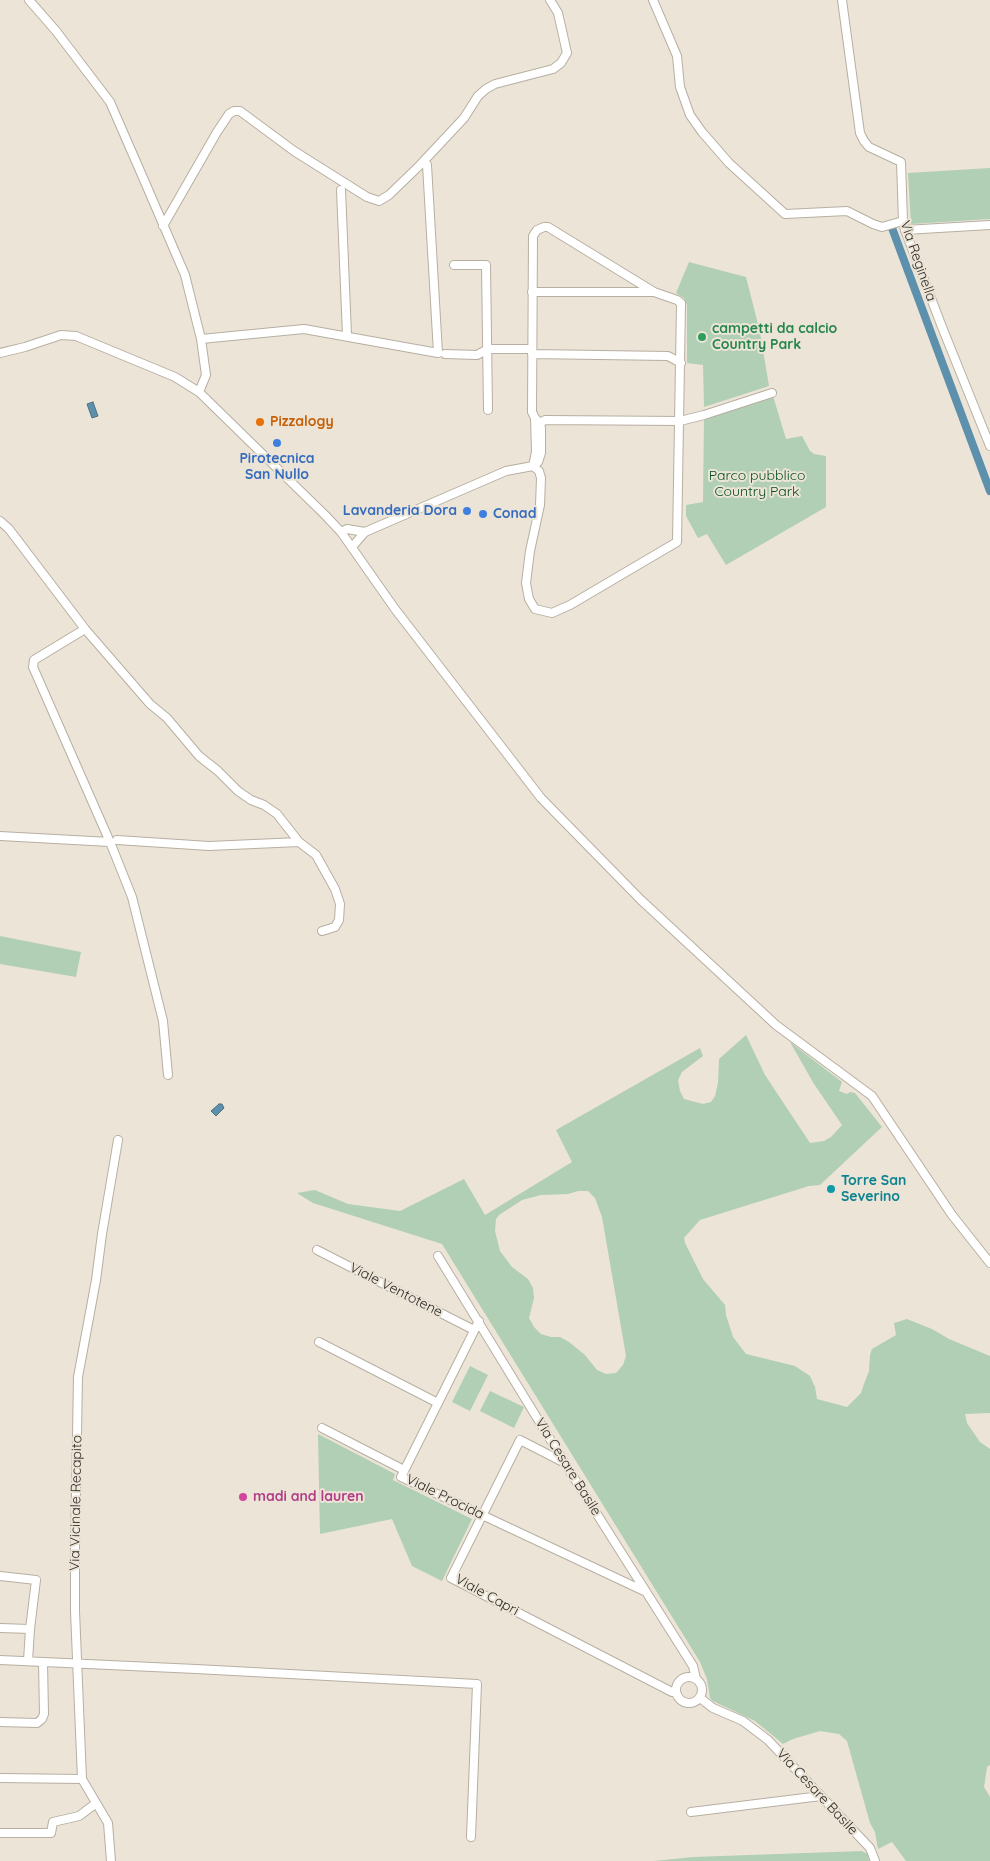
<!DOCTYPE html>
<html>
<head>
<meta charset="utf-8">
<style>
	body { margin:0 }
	canvas { display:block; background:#ece4d6 }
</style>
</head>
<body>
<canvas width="990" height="1861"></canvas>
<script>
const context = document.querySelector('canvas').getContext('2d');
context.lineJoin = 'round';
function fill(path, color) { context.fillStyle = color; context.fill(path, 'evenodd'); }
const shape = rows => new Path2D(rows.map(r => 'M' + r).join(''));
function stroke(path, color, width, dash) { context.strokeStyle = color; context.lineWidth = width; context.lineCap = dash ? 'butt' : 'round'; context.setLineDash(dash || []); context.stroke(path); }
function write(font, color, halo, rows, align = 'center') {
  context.font = font + ' Quicksand,sans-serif'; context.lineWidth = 4; context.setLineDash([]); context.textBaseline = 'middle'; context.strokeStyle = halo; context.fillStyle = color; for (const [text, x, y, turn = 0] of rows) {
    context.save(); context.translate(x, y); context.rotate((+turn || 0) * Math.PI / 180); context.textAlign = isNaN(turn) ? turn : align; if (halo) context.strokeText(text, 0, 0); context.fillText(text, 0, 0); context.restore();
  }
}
fill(shape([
	[990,168,990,219,911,224,908,173],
	[689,262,746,277,760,332,769,386,704,407,703,365,687,363,687,305,684,298,676,293],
	[773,396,786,439,802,436,810,451,814,454,826,456,826,507,726,565,707,534,698,538,686,516,686,505,703,502,704,419],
	[0,936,81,952,76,977,0,964],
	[746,1035,765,1075,810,1143,824,1141,831,1137,842,1125,814,1084,790,1042,842,1082,839,1091,847,1094,850,1092,855,1093,882,1127,820,1185,809,1186,700,1220,684,1238,685,1243,703,1279,725,1305,726,1315,733,1337,746,1354,795,1366,810,1376,815,1387,817,1399,847,1407,861,1393,864,1384,869,1371,870,1355,872,1349,896,1335,894,1323,907,1319,932,1329,949,1339,990,1356,990,1413,965,1414,967,1423,980,1442,990,1449,990,1765,987,1767,984,1787,990,1797,990,1861,906,1861,892,1842,878,1849,875,1832,870,1823,847,1741,839,1734,820,1731,793,1739,783,1744,755,1721,713,1701,710,1698,707,1679,700,1662,442,1244,313,1203,297,1193,315,1190,348,1204,400,1211,464,1179,485,1215,572,1162,556,1130,700,1048,703,1056,682,1072,678,1080,680,1091,684,1099,703,1104,711,1102,715,1096,718,1083,719,1059],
	[578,1191,588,1191,595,1198,602,1217,626,1356,623,1365,616,1373,606,1374,597,1370,585,1355,569,1342,560,1337,551,1337,541,1334,534,1327,529,1318,534,1298,533,1288,528,1279,512,1267,500,1251,495,1231,496,1219,499,1215,522,1200,541,1195,568,1194],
	[470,1366,488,1375,470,1411,452,1402],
	[490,1391,524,1407,514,1428,480,1411],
	[318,1434,395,1474,393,1480,472,1519,442,1581,412,1566,392,1519,320,1534],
	[862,1851,868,1854,869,1861,654,1861,693,1857]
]), '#b1cfb5');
const water = shape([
	[93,402,98,416,92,418,87,404,93,402],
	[219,1104,222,1104,224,1108,216,1116,211,1111,219,1104]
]);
fill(water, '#5c90ad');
stroke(water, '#4e7285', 1);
stroke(shape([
	[892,228,990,491]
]), '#5c90ad', 8);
const minor = shape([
	[29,0,56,31,110,102,144,180,185,275,201,339,206,375,199,392],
	[653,0,677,56,680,87,690,115,702,132,729,163,785,214,847,211,873,224,882,227,903,221],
	[842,0,860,133,864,141,869,147,901,162,903,221,905,230,942,327,990,446],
	[341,190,347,335],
	[163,226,217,132,229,114,234,111,240,111,294,151,367,197,379,201,389,195,420,165,464,118,478,96,486,89,495,84,553,69,561,63,567,53,558,13,550,0],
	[905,230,990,225],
	[454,265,486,265,488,410],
	[532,292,654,292],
	[201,339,304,329,438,353,427,165],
	[0,353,25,347,61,335,76,336,175,377,199,392,325,515,341,532,395,609,541,798,641,900,776,1025,872,1096,952,1215,990,1263],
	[445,354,477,355,488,349,532,349],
	[532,354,668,356,681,363],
	[535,418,540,423,541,428,541,453,538,462,533,466,536,452,535,418],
	[540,423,545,420,680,421,704,415,772,393],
	[0,521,9,529,85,629,150,704,167,718,199,756,218,771,238,791,251,800,264,805,277,814,299,842,316,855,335,889,340,904,339,920,335,927,322,931],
	[341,532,347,529,365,532],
	[352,547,365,532,506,471,533,466,539,471,541,478,540,505,530,551,526,583,529,599,535,609,552,613,570,605,677,542,681,303,677,300,654,292,548,227,544,227,537,230,533,236,532,412,535,418],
	[85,629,34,660,33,667,110,842,132,897,163,1021,168,1075],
	[0,836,110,842],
	[117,840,209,846,299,842],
	[317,1250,474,1330],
	[438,1256,564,1462,693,1666,696,1679],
	[479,1321,401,1477,644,1591],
	[319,1342,438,1403],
	[322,1428,404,1470],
	[563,1462,520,1440,451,1578,672,1692,676,1691],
	[0,1576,36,1580,30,1629,28,1661],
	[0,1628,30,1629],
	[0,1660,196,1669,477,1684,471,1837],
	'676 1690a13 13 0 1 1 26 0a13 13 0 1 1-26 0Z',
	[700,1698,713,1708,743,1721,768,1740,870,1848,875,1861],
	[0,1722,37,1723,42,1719,44,1714,43,1662],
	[0,1778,82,1779],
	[691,1812,821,1796],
	[0,1833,51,1833,53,1822,79,1816,95,1804],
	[111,1861,108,1823,82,1779,75,1611,75,1549,78,1377,96,1280,102,1234,118,1140]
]);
stroke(minor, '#b7afa2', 10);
stroke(minor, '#fff', 8);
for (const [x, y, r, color] of [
	[702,337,5,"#2e9e5b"],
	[260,422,5,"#e8710a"],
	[277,443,5,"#3f7fe0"],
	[467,511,5,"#3f7fe0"],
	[483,514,5,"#3f7fe0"],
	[831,1189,5,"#0f9aa8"],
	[243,1497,5,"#d1479c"]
]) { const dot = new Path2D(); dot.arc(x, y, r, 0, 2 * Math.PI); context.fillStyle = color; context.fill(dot); stroke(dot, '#ece4d6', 2); }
write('14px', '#2f2c27', '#ece4d6', [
	["Via Reginella",918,261,71],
	["Viale Ventotene",396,1290,27],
	["Via Cesare Basile",568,1467,58],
	["Viale Procida",445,1497,26],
	["Via Vicinale Recapito",76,1503,-89],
	["Viale Capri",487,1595,29],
	["Via Cesare Basile",817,1792,47]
]);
write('bold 14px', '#27864d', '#ece4d6', [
	["campetti da calcio",712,329],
	["Country Park",712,345]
], 'left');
write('bold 14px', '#c56008', '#ece4d6', [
	["Pizzalogy",270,422]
], 'left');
write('bold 14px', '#366cbe', '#ece4d6', [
	["Pirotecnica",277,459],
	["San Nullo",277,475],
	["Lavanderia Dora",457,511,"right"],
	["Conad",493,514,"left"]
]);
write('14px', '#044c1d', '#ece4d6', [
	["Parco pubblico",757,476],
	["Country Park",757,492]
]);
write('bold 14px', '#0d838f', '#ece4d6', [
	["Torre San",841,1181],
	["Severino",841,1197]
], 'left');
write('bold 14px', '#b23c85', '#ece4d6', [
	["madi and lauren",253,1497]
], 'left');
</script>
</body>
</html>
